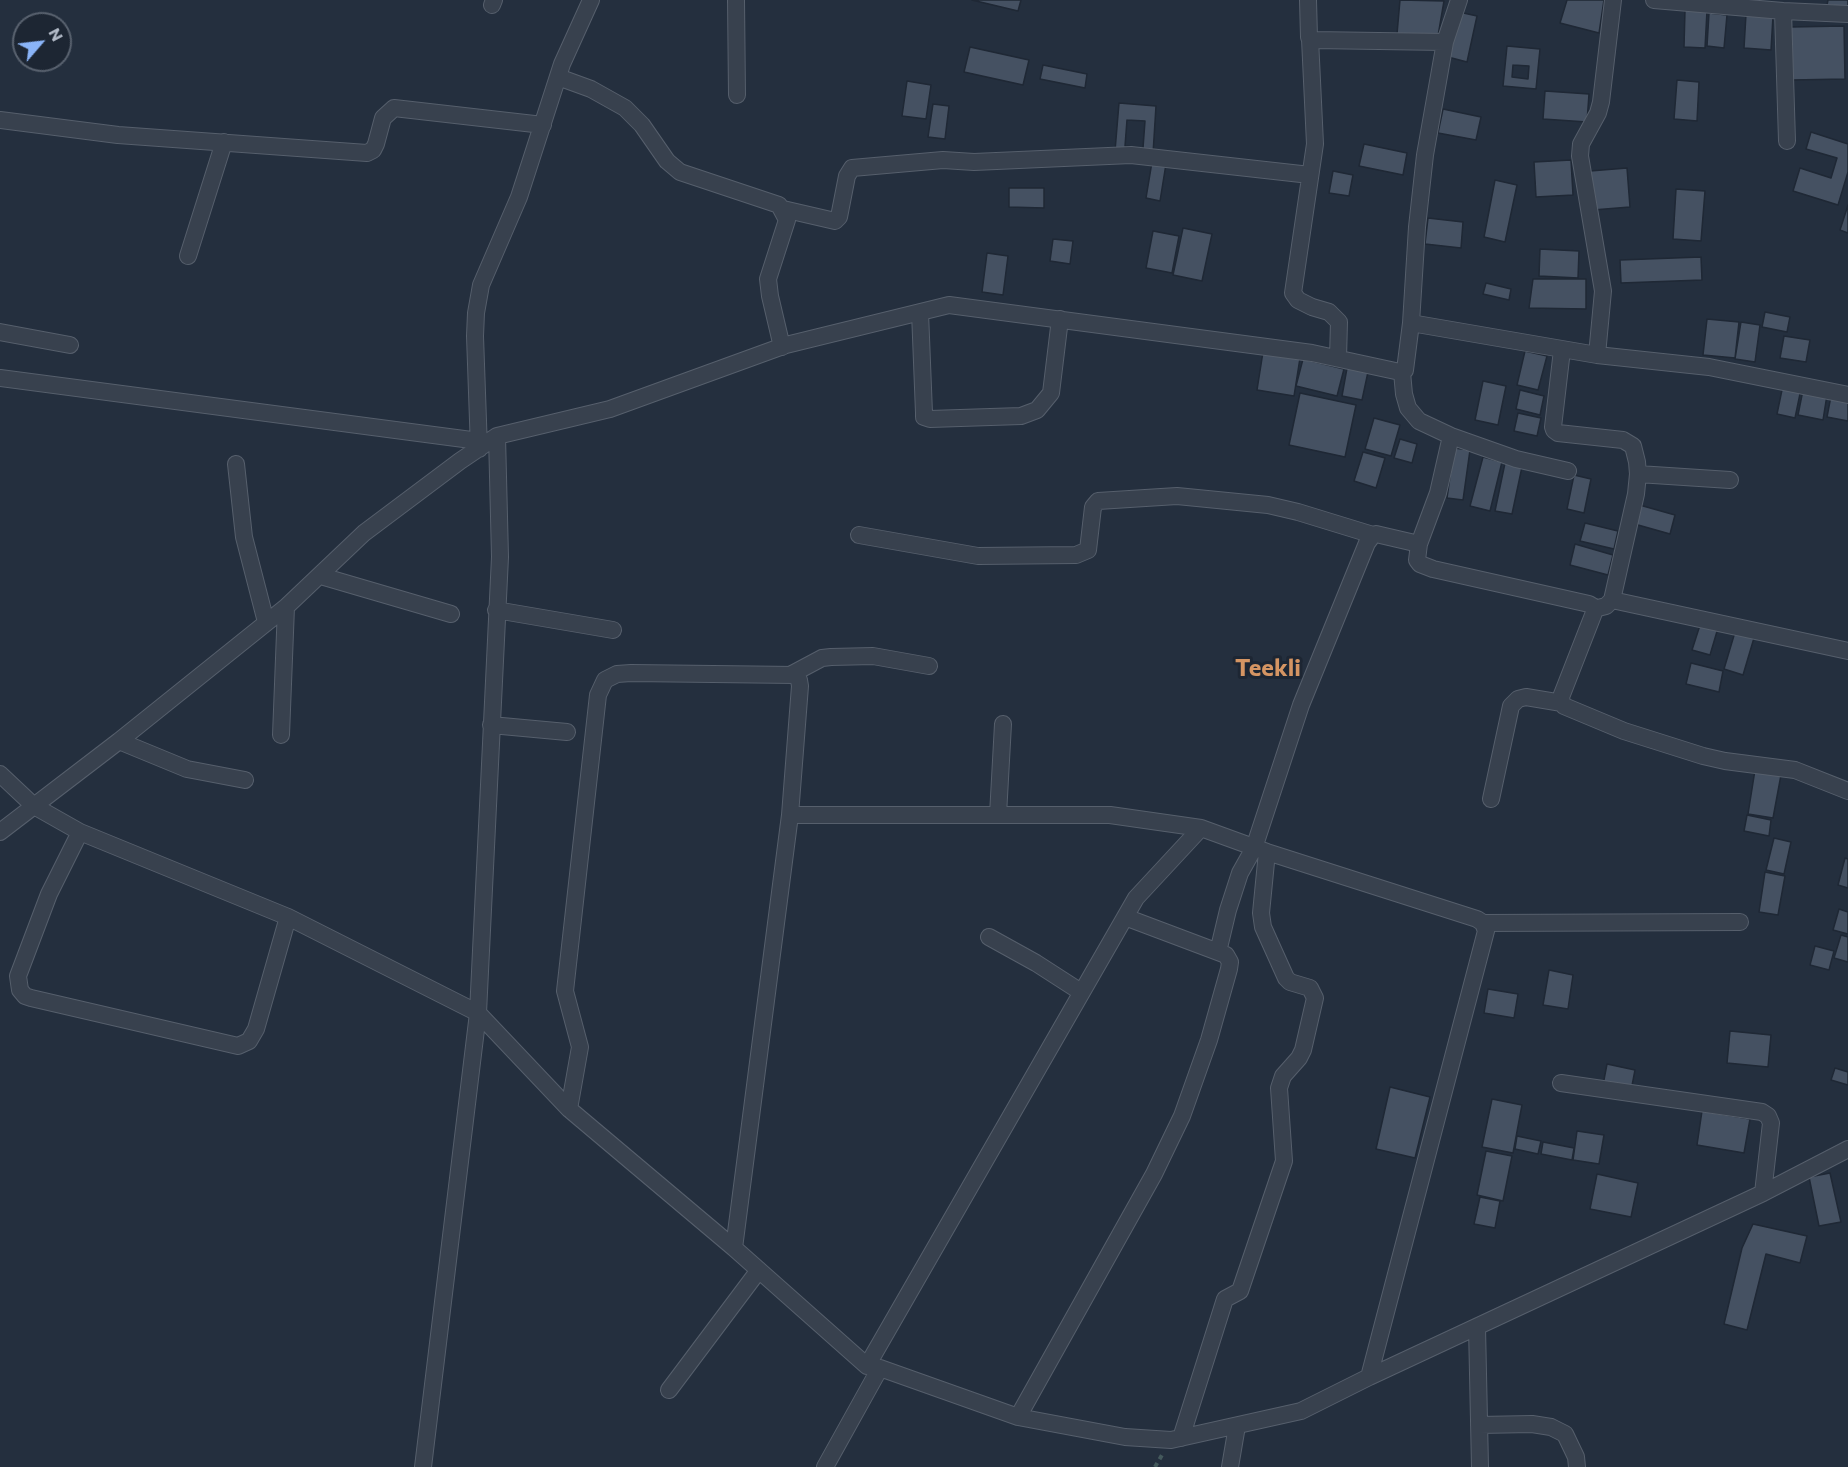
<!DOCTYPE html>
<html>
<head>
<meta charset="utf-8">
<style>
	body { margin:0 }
	#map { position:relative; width:1848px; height:1467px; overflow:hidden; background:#242f3e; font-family:Commissioner,sans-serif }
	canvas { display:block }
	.north { position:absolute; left:12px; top:12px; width:60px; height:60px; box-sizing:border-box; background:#1d2633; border:2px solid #59626f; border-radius:50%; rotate:62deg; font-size:16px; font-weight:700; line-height:24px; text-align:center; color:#b4bcc9 }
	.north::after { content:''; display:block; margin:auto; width:21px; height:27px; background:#8ab4f8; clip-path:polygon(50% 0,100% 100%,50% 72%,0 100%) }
</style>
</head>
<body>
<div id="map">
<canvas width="1848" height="1467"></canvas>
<div class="north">N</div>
</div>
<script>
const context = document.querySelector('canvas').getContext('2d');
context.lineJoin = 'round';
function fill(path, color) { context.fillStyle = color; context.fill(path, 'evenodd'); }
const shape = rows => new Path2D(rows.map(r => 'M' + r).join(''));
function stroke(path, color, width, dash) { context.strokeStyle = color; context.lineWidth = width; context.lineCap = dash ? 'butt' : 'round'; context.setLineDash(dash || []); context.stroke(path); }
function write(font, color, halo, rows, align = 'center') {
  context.font = font + ' Commissioner,sans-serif'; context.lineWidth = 6; context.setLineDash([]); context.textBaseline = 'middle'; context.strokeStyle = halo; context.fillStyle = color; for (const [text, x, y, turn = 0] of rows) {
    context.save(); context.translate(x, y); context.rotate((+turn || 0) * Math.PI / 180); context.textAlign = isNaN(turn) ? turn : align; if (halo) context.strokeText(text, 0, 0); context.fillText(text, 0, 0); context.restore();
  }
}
const building = shape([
	[972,0,1021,0,1018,11,972,0],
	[1400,0,1444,1,1438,36,1397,34,1400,0],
	[1567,0,1604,0,1599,33,1560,23,1567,0],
	[1828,0,1848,0,1848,7,1827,5,1828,0],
	[1685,10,1707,11,1705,48,1684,47,1685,10],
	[1459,12,1477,16,1467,62,1448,57,1459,12],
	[1709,13,1727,15,1724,48,1707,46,1709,13],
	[1746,14,1773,16,1771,50,1744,48,1746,14],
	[1844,26,1845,79,1792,80,1791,27,1844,26],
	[1507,46,1540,49,1536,89,1503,86,1507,46],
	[1513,65,1529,66,1528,79,1512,77,1513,65],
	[970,47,1029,60,1023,85,964,72,970,47],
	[1043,65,1087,74,1085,88,1040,79,1043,65],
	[1677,80,1699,82,1697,121,1674,119,1677,80],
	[907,81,931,85,926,119,902,116,907,81],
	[1545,91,1589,94,1587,122,1543,119,1545,91],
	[1119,103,1156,106,1153,154,1115,151,1119,103],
	[1127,120,1145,121,1143,148,1125,146,1127,120],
	[933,104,949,106,945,139,928,137,933,104],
	[1443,109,1481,117,1476,140,1438,133,1443,109],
	[1811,132,1848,144,1848,172,1838,205,1793,191,1800,168,1831,178,1837,158,1806,149,1811,132],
	[1364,144,1407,153,1403,175,1359,166,1364,144],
	[1571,160,1573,195,1536,197,1534,162,1571,160],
	[1152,162,1166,164,1160,201,1146,198,1152,162],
	[1627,168,1630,207,1593,210,1590,171,1627,168],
	[1333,171,1353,175,1349,196,1329,193,1333,171],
	[1495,180,1517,185,1505,242,1484,237,1495,180],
	[1009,188,1044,188,1044,208,1009,207,1009,188],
	[1676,189,1705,191,1701,241,1673,239,1676,189],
	[1848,205,1848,233,1840,230,1848,205],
	[1428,218,1463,222,1461,248,1425,244,1428,218],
	[1183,228,1212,234,1202,281,1173,275,1183,228],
	[1153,231,1179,236,1172,273,1146,268,1153,231],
	[1053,239,1073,241,1070,264,1050,261,1053,239],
	[1540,249,1579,251,1578,278,1539,276,1540,249],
	[987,253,1008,256,1003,295,982,292,987,253],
	[1701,257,1702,280,1621,283,1620,260,1701,257],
	[1533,279,1586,279,1586,309,1529,308,1533,279],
	[1486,283,1511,289,1509,300,1483,294,1486,283],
	[1765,312,1790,317,1787,332,1762,327,1765,312],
	[1707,319,1739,322,1735,358,1703,355,1707,319],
	[1741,322,1760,325,1755,362,1735,359,1741,322],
	[1784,336,1810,340,1806,362,1780,358,1784,336],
	[1525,351,1547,356,1538,390,1517,385,1525,351],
	[1263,352,1300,358,1294,396,1257,390,1263,352],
	[1303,359,1344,369,1337,396,1296,386,1303,359],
	[1347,368,1368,372,1362,400,1342,396,1347,368],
	[1483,381,1506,386,1498,425,1475,420,1483,381],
	[1783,385,1801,389,1795,418,1777,414,1783,385],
	[1520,390,1544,396,1540,415,1516,409,1520,390],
	[1803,390,1827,395,1823,420,1798,415,1803,390],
	[1300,393,1356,405,1345,457,1289,445,1300,393],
	[1831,396,1848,400,1848,421,1827,417,1831,396],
	[1518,413,1541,418,1537,436,1514,431,1518,413],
	[1374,418,1400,425,1391,456,1365,449,1374,418],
	[1400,439,1417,444,1412,463,1394,458,1400,439],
	[1454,448,1470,450,1463,500,1447,498,1454,448],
	[1363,452,1385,458,1376,488,1354,481,1363,452],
	[1483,457,1502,462,1490,511,1470,506,1483,457],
	[1505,463,1522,467,1512,514,1495,511,1505,463],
	[1574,475,1591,479,1584,513,1567,509,1574,475],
	[1636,504,1675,515,1670,534,1631,523,1636,504],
	[1585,523,1618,531,1614,549,1580,541,1585,523],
	[1575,544,1613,555,1608,575,1570,565,1575,544],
	[1701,622,1718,628,1710,655,1692,650,1701,622],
	[1735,632,1754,638,1743,675,1724,669,1735,632],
	[1691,663,1723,671,1719,692,1686,684,1691,663],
	[1755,770,1781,775,1773,818,1748,814,1755,770],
	[1747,815,1771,820,1769,836,1744,831,1747,815],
	[1774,838,1791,842,1784,874,1766,870,1774,838],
	[1845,858,1848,859,1848,888,1838,885,1845,858],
	[1765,872,1785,876,1778,915,1759,912,1765,872],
	[1839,909,1848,912,1848,934,1833,930,1839,909],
	[1841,935,1848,937,1848,962,1834,958,1841,935],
	[1815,946,1834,951,1829,970,1810,965,1815,946],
	[1549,970,1573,975,1568,1009,1543,1005,1549,970],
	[1488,989,1518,994,1514,1018,1484,1013,1488,989],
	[1730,1031,1771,1035,1768,1067,1727,1063,1730,1031],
	[1607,1064,1635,1070,1631,1091,1603,1085,1607,1064],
	[1835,1068,1848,1072,1848,1085,1831,1080,1835,1068],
	[1390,1087,1430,1097,1415,1158,1376,1149,1390,1087],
	[1492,1099,1522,1105,1513,1153,1482,1147,1492,1099],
	[1702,1111,1750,1119,1744,1153,1697,1145,1702,1111],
	[1577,1131,1604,1135,1599,1164,1573,1160,1577,1131],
	[1517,1136,1541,1141,1538,1154,1515,1149,1517,1136],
	[1543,1142,1574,1148,1572,1160,1541,1154,1543,1142],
	[1486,1151,1512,1156,1503,1201,1477,1195,1486,1151],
	[1830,1173,1841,1222,1819,1226,1809,1177,1830,1173],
	[1597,1174,1638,1183,1631,1217,1590,1209,1597,1174],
	[1480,1197,1500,1201,1495,1228,1474,1224,1480,1197],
	[1753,1224,1807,1236,1800,1263,1766,1254,1747,1330,1724,1324,1742,1248,1753,1224]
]);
fill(building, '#455162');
stroke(building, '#1f2835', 1.5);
const minor = shape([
	[736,0,737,95],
	[1308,0,1309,37,1313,40,1445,42],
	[1654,0,1783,11,1848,14],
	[492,5,494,0],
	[1783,11,1787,141],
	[1310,39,1315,144,1293,293,1298,300,1312,307,1329,312,1339,322,1338,358],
	[558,77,591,89,625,108,642,125,667,161,680,172,779,205,787,220,768,279,770,296,782,347],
	[0,120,118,135,367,153,373,150,376,144,383,118,394,108,543,125],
	[783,209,835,221,839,217,847,176,852,168,943,160,974,162,1131,155,1310,175],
	[188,256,224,142],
	[920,312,924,413,924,417,930,419,1021,416,1037,410,1051,393,1060,319],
	[1411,323,1597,355,1709,367,1848,395],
	[0,332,70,345],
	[1562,350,1553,427,1554,430,1558,433,1623,440,1633,446,1637,462,1638,474,1636,494,1612,600,1606,606,1594,609],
	[1597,355,1603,291,1580,156,1581,144,1598,113,1601,102,1613,0],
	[1402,372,1404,394,1408,408,1419,421,1451,436,1516,459,1568,471],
	[0,378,479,441],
	[1451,436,1438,493,1419,544,1417,560,1420,564,1433,569,1589,604,1594,607,1595,610,1561,697,1562,703,1564,706,1624,731,1703,756,1725,761,1795,770,1848,791],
	[479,449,475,336,476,313,481,285,519,197,562,64,591,0],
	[236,464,244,537,266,622],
	[1638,474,1730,480],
	[859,535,978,556,1076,555,1088,550,1093,507,1098,501,1177,496,1268,505,1298,512,1373,535],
	[321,576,451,614],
	[1612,600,1848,651],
	[496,610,613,630],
	[792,674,822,658,831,657,873,656,929,666],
	[491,725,567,732],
	[281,735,286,607],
	[119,741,187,769,245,780],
	[0,774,34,806,80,832,288,917,478,1013,569,1109,734,1248,867,1366,880,1368,1018,1417,1125,1437,1171,1440,1301,1411,1369,1377,1763,1193,1848,1149],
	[1491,799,1511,706,1518,699,1526,697,1562,703],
	[790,815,1110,815,1201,828,1267,852,1477,919,1483,923,1740,922],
	[998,815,1003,724],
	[0,832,119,741,286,607,364,533,460,461,497,436,610,409,786,345,949,305,1312,353,1400,372,1405,370,1411,323,1417,227,1425,155,1445,42,1459,0],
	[80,832,49,894,18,976,20,990,25,996,31,998,238,1046,249,1041,256,1029,288,917],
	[989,937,1036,963,1081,992],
	[1218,952,1228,910,1240,873,1254,848,1301,705,1367,543,1373,535,1376,534,1419,544],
	[1561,1083,1762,1112,1768,1116,1771,1123,1763,1193],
	[569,1109,580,1047,565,991,598,695,605,680,617,674,631,673,795,675,799,680,800,686,790,815,734,1248],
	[1477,1327,1480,1467],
	[867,1366,1136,898,1201,828],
	[1369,1377,1486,931,1483,923],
	[669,1390,759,1270],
	[1018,1417,1154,1174,1182,1116,1209,1040,1229,969,1230,962,1226,955,1125,917],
	[1479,1425,1532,1424,1551,1427,1565,1434,1576,1457,1577,1467],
	[1181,1438,1225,1299,1240,1291,1284,1161,1279,1088,1283,1076,1299,1058,1303,1050,1315,998,1310,988,1290,982,1286,978,1263,927,1261,913,1267,852],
	[423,1467,478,1013,500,557,497,436],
	[825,1467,880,1368],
	[1230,1467,1237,1426]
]);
stroke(minor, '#565f6c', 18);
stroke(shape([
	[1155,1467,1162,1455]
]), '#44595c', 4, [4.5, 4.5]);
stroke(minor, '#38414e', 16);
write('bold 24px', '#d59563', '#1d2633', [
	["Teekli",1268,668]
]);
</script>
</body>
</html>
